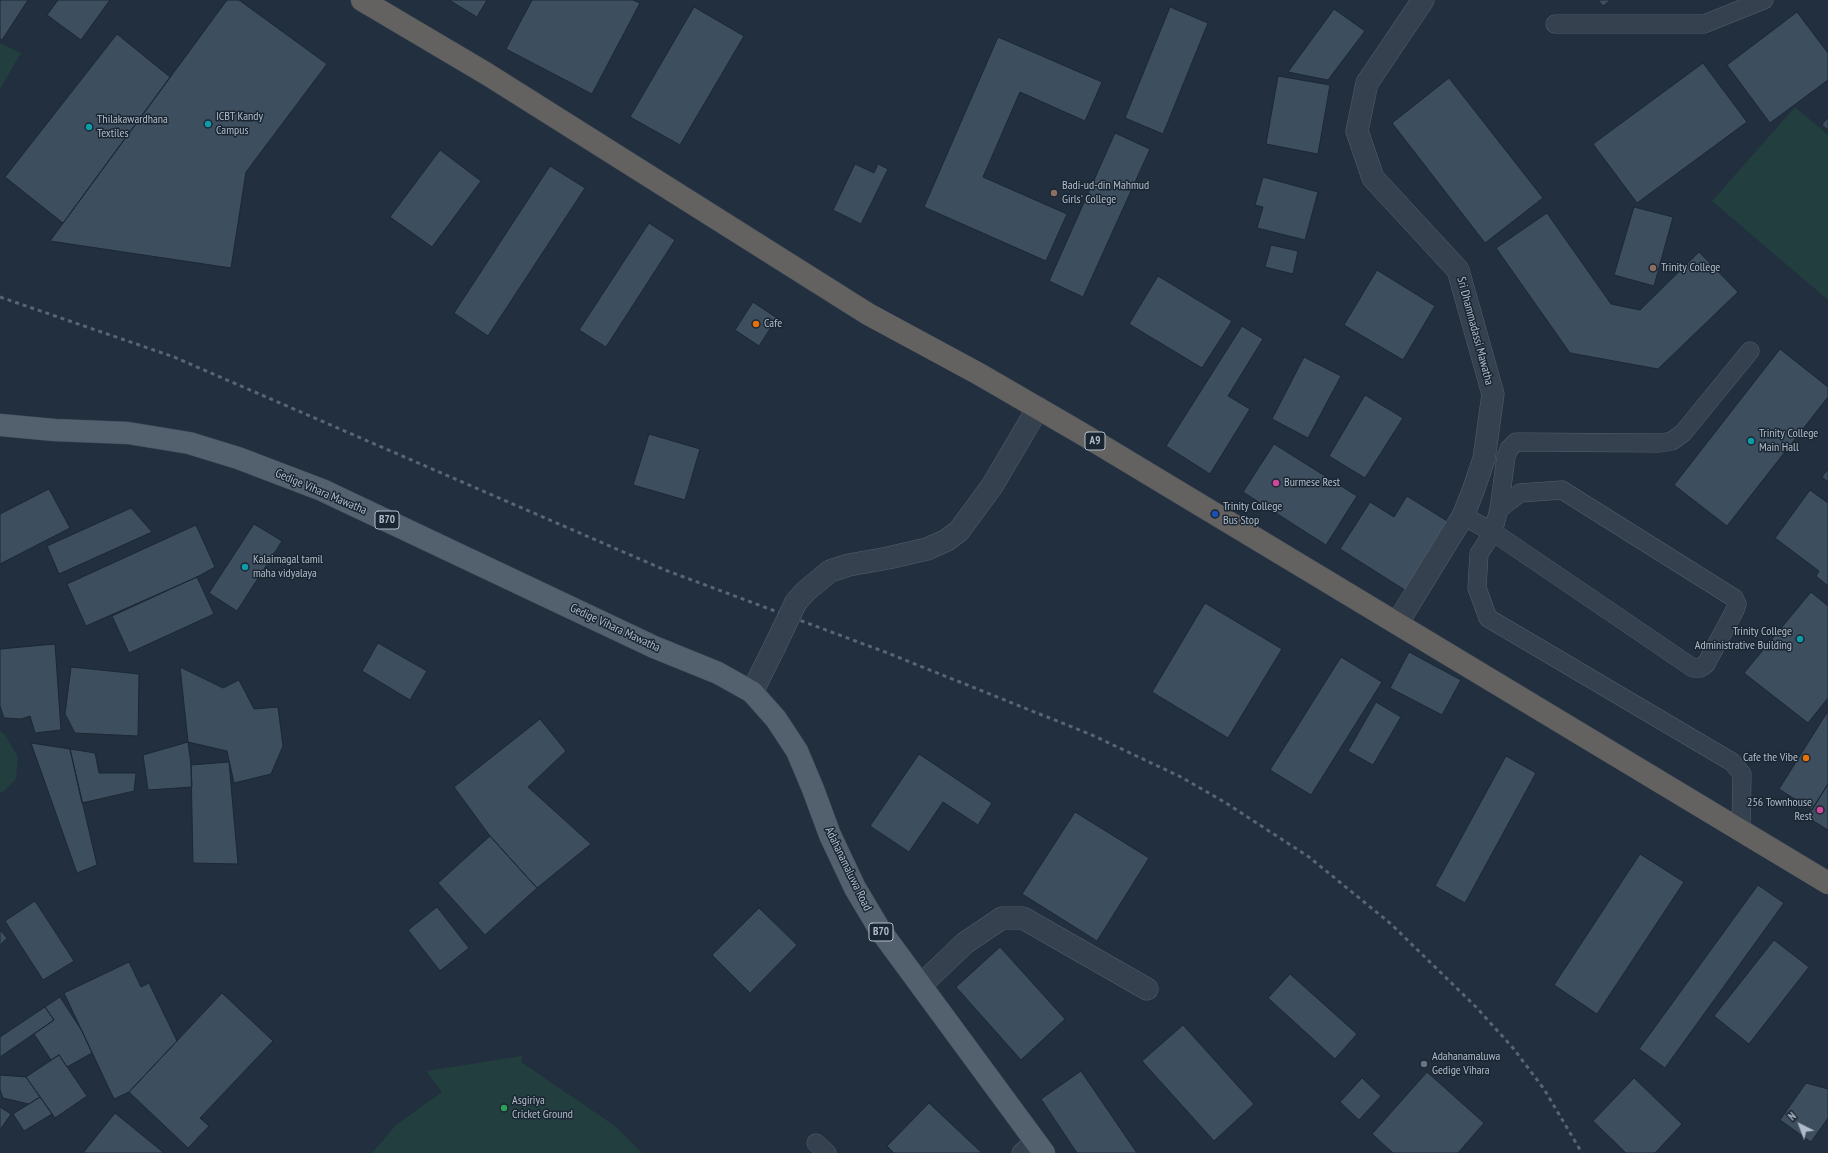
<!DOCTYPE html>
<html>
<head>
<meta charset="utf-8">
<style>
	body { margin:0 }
	#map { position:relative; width:1828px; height:1153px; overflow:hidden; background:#212f3e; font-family:"PT Sans Narrow",sans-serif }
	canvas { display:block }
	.north { position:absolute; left:1780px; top:1105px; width:40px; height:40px; -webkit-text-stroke:3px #1b2633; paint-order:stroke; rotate:318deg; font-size:11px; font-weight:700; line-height:16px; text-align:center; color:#b1bcca }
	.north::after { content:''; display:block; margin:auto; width:14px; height:18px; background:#b1bcca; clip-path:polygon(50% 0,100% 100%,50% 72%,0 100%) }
</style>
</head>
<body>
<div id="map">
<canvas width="1828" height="1153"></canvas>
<div class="north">N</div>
</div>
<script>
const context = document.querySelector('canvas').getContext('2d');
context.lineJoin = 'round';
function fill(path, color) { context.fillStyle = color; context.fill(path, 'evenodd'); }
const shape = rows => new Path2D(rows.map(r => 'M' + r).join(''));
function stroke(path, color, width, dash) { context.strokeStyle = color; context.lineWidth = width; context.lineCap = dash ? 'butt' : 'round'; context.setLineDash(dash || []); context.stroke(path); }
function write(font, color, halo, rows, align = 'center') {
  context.font = font + ' "PT Sans Narrow",sans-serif'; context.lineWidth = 3; context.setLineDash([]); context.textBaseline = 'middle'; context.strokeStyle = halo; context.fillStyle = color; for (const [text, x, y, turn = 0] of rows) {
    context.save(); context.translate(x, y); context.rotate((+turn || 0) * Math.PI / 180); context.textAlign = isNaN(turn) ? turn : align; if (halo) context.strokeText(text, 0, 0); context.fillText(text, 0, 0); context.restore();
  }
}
fill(shape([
	[0,43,21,53,0,89],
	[1795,107,1828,135,1828,300,1712,201],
	[0,731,5,735,18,757,16,779,2,793,0,792],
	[522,1056,521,1062,615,1126,642,1153,372,1153,396,1125,442,1092,426,1071]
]), '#233e3f');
const building = shape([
	[0,0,28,0,2,40,0,39,0,0],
	[58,0,110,0,81,40,47,15,58,0],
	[227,0,239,0,327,64,246,172,231,268,50,241,227,0],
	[449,0,487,0,477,17,449,0],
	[532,0,633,0,640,3,592,94,506,49,532,0],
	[1598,0,1611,0,1603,6,1598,0],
	[694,7,744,36,680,145,630,117,694,7],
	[1170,7,1208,23,1163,134,1125,118,1170,7],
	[1334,9,1365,31,1328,80,1288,72,1334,9],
	[1797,12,1828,53,1828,80,1770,123,1727,65,1797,12],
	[117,34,170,77,63,223,5,177,117,34],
	[998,37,1102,82,1085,121,1020,92,983,177,1067,214,1046,261,924,207,998,37],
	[1703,63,1747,122,1637,203,1593,144,1703,63],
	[1278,76,1330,85,1318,154,1266,144,1278,76],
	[1449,78,1543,198,1485,243,1392,123,1449,78],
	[1828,117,1828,130,1822,125,1828,117],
	[1115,133,1150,149,1083,297,1049,281,1115,133],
	[440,150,481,181,432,247,390,217,440,150],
	[855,164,874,173,878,164,888,169,861,224,833,210,855,164],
	[550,166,585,188,488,336,454,313,550,166],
	[1263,177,1318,192,1305,240,1257,228,1263,207,1255,205,1263,177],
	[1634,207,1673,217,1654,286,1614,275,1634,207],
	[1547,213,1611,304,1640,310,1699,252,1738,292,1658,369,1570,353,1496,248,1547,213],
	[649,223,675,240,606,347,579,330,649,223],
	[1271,245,1298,251,1293,274,1265,267,1271,245],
	[1377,270,1435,306,1403,360,1344,325,1377,270],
	[1158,276,1232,321,1202,368,1129,324,1158,276],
	[753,302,777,318,759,346,735,330,753,302],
	[1242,326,1263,339,1228,396,1250,409,1210,474,1166,446,1242,326],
	[1780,349,1828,387,1828,397,1727,526,1674,485,1780,349],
	[1304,357,1341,376,1308,438,1272,419,1304,357],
	[1365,395,1403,418,1365,478,1329,456,1365,395],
	[649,434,700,449,685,500,633,485,649,434],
	[1274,444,1357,496,1326,545,1243,492,1274,444],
	[1828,469,1828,482,1822,477,1828,469],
	[49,489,70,528,0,564,0,514,49,489],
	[1810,490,1828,503,1828,586,1816,576,1819,571,1775,538,1810,490],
	[1407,496,1452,524,1408,592,1340,549,1370,502,1394,517,1407,496],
	[131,508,152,532,59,574,47,546,131,508],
	[254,524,282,541,237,611,209,593,254,524],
	[196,525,215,567,197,577,86,626,67,584,196,525],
	[197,577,214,614,129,653,112,616,197,577],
	[1811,592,1828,606,1828,698,1808,723,1744,673,1811,592],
	[1205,603,1282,649,1228,738,1152,692,1205,603],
	[378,643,427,671,410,700,362,671,378,643],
	[55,644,61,730,35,733,30,716,21,719,4,718,0,706,0,649,55,644],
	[1409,652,1461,680,1442,715,1390,688,1409,652],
	[1341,657,1382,682,1311,795,1270,770,1341,657],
	[71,667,139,674,138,736,75,733,65,714,71,667],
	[180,667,223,688,239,680,254,709,278,707,283,746,271,774,234,783,227,751,188,742,180,667],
	[1376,702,1401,717,1373,765,1348,751,1376,702],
	[1828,711,1828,784,1812,810,1779,789,1828,711],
	[540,719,566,751,528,787,591,844,537,888,490,836,454,787,540,719],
	[188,742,191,765,192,787,148,790,143,755,188,742],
	[31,743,70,749,97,865,77,873,31,743],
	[70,749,95,753,99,773,136,773,134,791,82,803,70,749],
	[919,754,992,803,978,825,943,802,909,852,870,826,919,754],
	[1506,756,1536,773,1465,903,1435,886,1506,756],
	[229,762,238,864,193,863,191,765,229,762],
	[1828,784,1828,830,1807,817,1828,784],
	[1075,812,1149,858,1097,941,1022,894,1075,812],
	[490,836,537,888,485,935,438,883,490,836],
	[1640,854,1684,882,1597,1014,1554,985,1640,854],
	[1758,885,1784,903,1665,1068,1639,1049,1758,885],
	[35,901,74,961,43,980,5,921,35,901],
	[437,907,469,948,440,971,408,930,437,907],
	[759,908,797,945,750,993,712,955,759,908],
	[0,930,7,938,0,945,0,930],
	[1774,940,1809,967,1749,1044,1714,1016,1774,940],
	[1000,947,1065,1019,1021,1060,956,987,1000,947],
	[129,962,141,987,149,983,177,1041,129,1092,114,1099,64,993,129,962],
	[1290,974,1357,1034,1335,1059,1268,998,1290,974],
	[222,993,273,1041,200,1118,209,1126,188,1148,129,1092,222,993],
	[60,997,82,1031,92,1053,67,1067,59,1055,51,1060,34,1034,54,1020,45,1007,60,997],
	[45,1007,54,1020,0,1057,0,1037,45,1007],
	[1183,1025,1254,1104,1214,1141,1142,1061,1183,1025],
	[59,1055,87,1096,55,1118,26,1077,59,1055],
	[1081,1071,1137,1153,1077,1153,1041,1099,1081,1071],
	[1427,1072,1484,1123,1458,1153,1393,1153,1372,1134,1427,1072],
	[0,1075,26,1077,40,1097,29,1104,3,1098,0,1090,0,1075],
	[1362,1078,1381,1096,1359,1120,1340,1102,1362,1078],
	[1634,1078,1682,1124,1655,1153,1626,1153,1593,1121,1634,1078],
	[1806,1083,1828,1089,1828,1118,1811,1142,1780,1120,1806,1083],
	[40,1097,52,1114,24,1131,13,1114,40,1097],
	[929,1103,982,1153,894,1153,887,1146,929,1103],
	[0,1107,11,1114,0,1130,0,1107],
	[115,1113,164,1153,83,1153,115,1113]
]);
fill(building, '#3d4e5e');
stroke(building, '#1d2835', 1);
const service = shape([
	[1555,24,1704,24,1764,0],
	[1463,516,1493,532,1693,668,1700,668,1706,664,1735,610,1737,604,1734,598,1562,490,1520,493,1499,509],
	[1741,829,1742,774,1732,762,1488,618,1477,588,1479,554,1493,532,1499,509,1506,457,1509,449,1516,442,1660,443,1672,441,1683,433,1750,351],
	[816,1143,827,1153],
	[1021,1153,1035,1140]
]);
const minor = shape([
	[1398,622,1463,516,1473,491,1484,459,1493,394,1458,270,1373,178,1357,131,1367,83,1423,0],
	[921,985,965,943,1002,918,1023,918,1147,989]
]);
const tertiary = shape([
	[796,602,806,591,830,571,849,565,888,558,927,549,947,540,959,531,992,486,1038,408],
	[752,692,774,648]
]);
const primary = shape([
	[0,425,54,430,128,433,189,443,238,458,322,490,654,647,718,673,752,692,776,719,797,751,813,789,830,835,855,888,880,930,1044,1153]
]);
const trunk = shape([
	[362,0,487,74,868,314,979,374,1079,432,1828,883]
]);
stroke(service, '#545f6c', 19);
stroke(minor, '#545f6c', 23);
stroke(tertiary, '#545f6c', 23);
stroke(primary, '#3f4a57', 23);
stroke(trunk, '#414c59', 23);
stroke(service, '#35414e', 18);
stroke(minor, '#35414e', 22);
stroke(tertiary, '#35414e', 22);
stroke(primary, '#53606e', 22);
stroke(trunk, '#646260', 22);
stroke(shape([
	[0,297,174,357,665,570,885,652,1092,735,1181,777,1226,803,1309,857,1391,924,1476,1007,1513,1048,1544,1089,1582,1153]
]), '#576576', 3, [4, 4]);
const tertiaryBridge = shape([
	[774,648,796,602]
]);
stroke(tertiaryBridge, '#545f6c', 23, []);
stroke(tertiaryBridge, '#35414e', 22);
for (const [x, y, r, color] of [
	[208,124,4,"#0f9aa8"],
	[89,127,4,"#0f9aa8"],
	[1054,193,4,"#8d6e63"],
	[1653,268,4,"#8d6e63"],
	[756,324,4,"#e8710a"],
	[1751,441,4,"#0f9aa8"],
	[1276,483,4,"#d1479c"],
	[1215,514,4,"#1a4fb4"],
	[245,567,4,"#0f9aa8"],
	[1800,639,4,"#0f9aa8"],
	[1806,758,4,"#e8710a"],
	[1820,810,4,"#d1479c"],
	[1424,1064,4,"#6b7280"],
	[504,1108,4,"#2e9e5b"]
]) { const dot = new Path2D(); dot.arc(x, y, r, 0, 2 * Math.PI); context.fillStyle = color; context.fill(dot); stroke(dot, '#1b2633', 1.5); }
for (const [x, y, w] of [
	[1095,441,20],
	[387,520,24],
	[881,932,24]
]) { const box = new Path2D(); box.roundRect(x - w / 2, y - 9, w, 18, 3); context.fillStyle = '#1b2633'; context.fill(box); stroke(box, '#b1bcca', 1); }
write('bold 11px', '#b1bcca', null, [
	["A9",1095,441],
	["B70",387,520],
	["B70",881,932]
]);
write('12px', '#b1bcca', '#1b2633', [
	["ICBT Kandy",216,117],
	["Campus",216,131],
	["Thilakawardhana",97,120],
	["Textiles",97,134],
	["Badi-ud-din Mahmud",1062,186],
	["Girls' College",1062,200],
	["Trinity College",1661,268],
	["Cafe",764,324],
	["Trinity College",1759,434],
	["Main Hall",1759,448],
	["Burmese Rest",1284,483],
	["Trinity College",1223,507],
	["Bus Stop",1223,521],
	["Kalaimagal tamil",253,560],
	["maha vidyalaya",253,574],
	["Trinity College",1792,632,"right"],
	["Administrative Building",1792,646,"right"],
	["Cafe the Vibe",1798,758,"right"],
	["256 Townhouse",1812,803,"right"],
	["Rest",1812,817,"right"],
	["Adahanamaluwa",1432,1057],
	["Gedige Vihara",1432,1071],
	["Asgiriya",512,1101],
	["Cricket Ground",512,1115]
], 'left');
write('12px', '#b1bcca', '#1b2633', [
	["Sri Dhammadassi Mawatha",1475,331,75],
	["Gedige Vihara Mawatha",321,492,23],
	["Gedige Vihara Mawatha",615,628,25],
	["Adahanamaluwa Road",848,869,64]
]);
</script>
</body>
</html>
